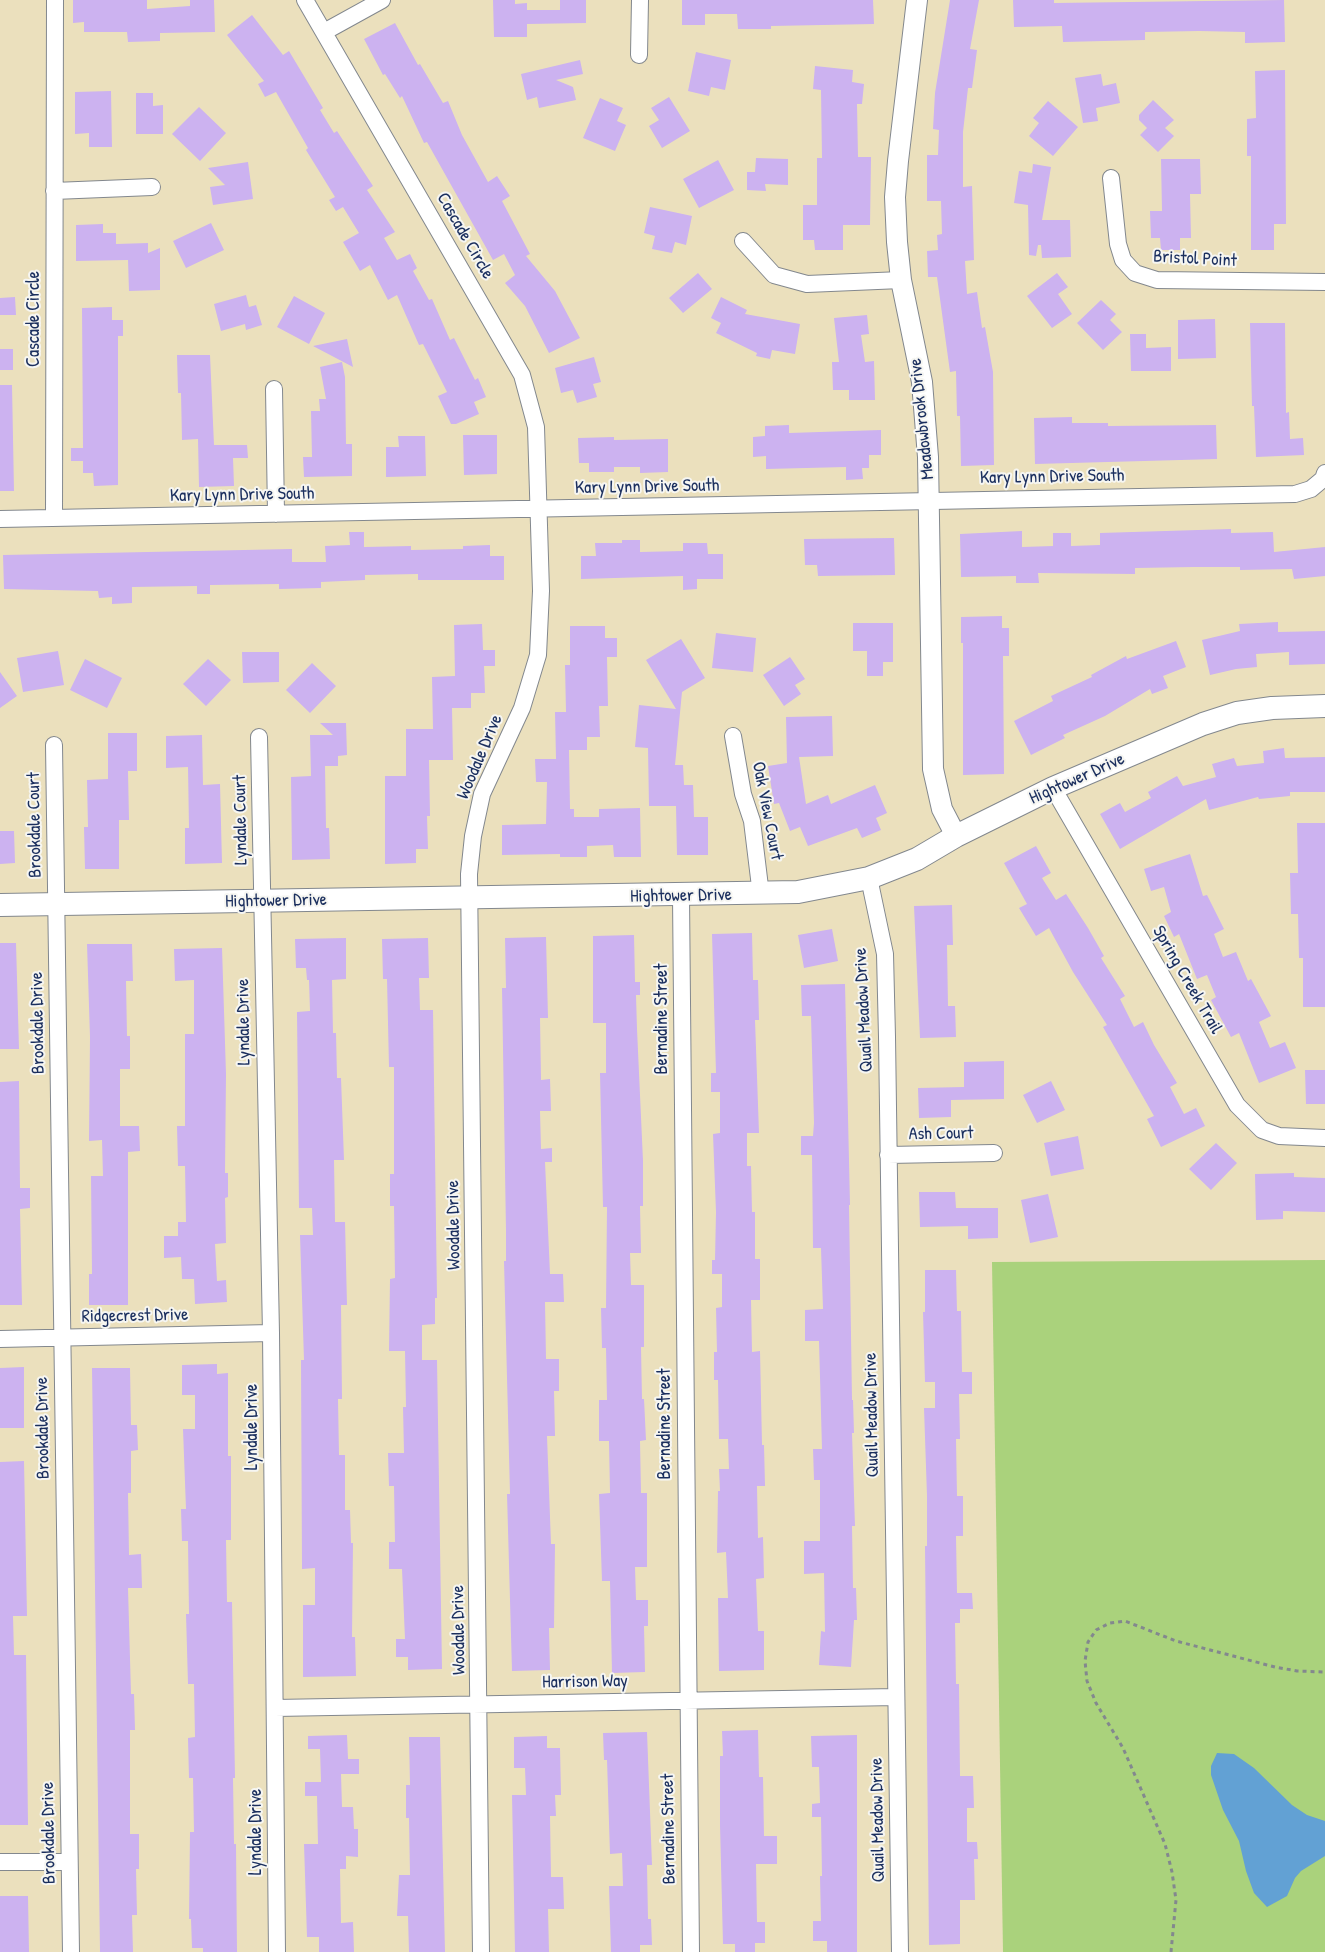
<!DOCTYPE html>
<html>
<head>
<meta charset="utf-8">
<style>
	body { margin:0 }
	canvas { display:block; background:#ebe0bd }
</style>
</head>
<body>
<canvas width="1325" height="1952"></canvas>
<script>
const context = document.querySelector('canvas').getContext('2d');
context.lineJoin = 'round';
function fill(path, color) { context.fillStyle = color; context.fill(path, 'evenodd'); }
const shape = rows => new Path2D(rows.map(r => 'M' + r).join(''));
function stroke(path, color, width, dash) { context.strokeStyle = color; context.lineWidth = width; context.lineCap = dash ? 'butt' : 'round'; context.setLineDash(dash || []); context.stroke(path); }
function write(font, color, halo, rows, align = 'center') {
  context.font = font + ' "Patrick Hand",sans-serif'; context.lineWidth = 4; context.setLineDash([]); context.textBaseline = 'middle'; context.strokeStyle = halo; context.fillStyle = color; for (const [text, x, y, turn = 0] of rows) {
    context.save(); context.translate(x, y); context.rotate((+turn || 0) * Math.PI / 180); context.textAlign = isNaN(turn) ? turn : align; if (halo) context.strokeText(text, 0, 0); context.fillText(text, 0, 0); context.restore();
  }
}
fill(shape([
	[1325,1260,1325,1952,1003,1952,992,1262]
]), '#aad27c');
fill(shape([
	[1217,1753,1234,1754,1254,1768,1292,1805,1307,1815,1325,1821,1325,1856,1301,1871,1295,1878,1287,1896,1267,1907,1254,1893,1246,1871,1239,1841,1223,1810,1211,1775,1211,1766]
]), '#62a1d4');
fill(shape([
	[73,0,147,0,147,9,190,6,190,0,214,0,215,32,160,33,160,41,128,42,127,32,84,32,84,22,73,23],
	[493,0,515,0,515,4,527,3,527,10,560,10,560,0,586,0,586,23,527,24,527,37,494,37],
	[682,0,873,0,874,24,771,26,771,29,738,29,737,14,705,14,705,25,682,25],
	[950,0,979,0,970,49,977,50,972,88,968,88,963,132,963,187,972,186,974,260,965,261,967,294,977,292,982,328,985,327,993,372,994,465,961,466,960,416,957,416,956,371,950,372,937,277,928,277,927,251,938,250,937,235,942,234,941,201,927,201,927,155,938,155,939,130,933,129,935,93],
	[1013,0,1054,0,1054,3,1284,0,1285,42,1245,43,1245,32,1199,31,1145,32,1145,40,1063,42,1062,26,1014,27],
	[252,15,283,55,289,51,323,108,320,110,334,133,337,131,373,186,367,190,395,232,384,238,397,260,410,254,417,268,413,271,429,300,432,299,450,340,454,338,475,380,478,378,486,397,474,402,479,414,456,424,451,424,438,396,447,392,423,344,419,345,397,295,388,300,370,265,360,271,343,242,359,233,343,207,336,211,329,200,335,197,306,150,308,148,276,92,265,97,258,84,264,81,227,35],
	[395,23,418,65,420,64,443,103,448,101,462,135,488,182,497,176,510,196,502,201,530,254,526,256,555,291,580,338,549,353,525,306,505,283,515,275,504,254,493,260,427,142,424,143,402,96,400,98,385,74,383,75,364,39],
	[696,52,731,60,725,90,711,87,709,96,688,91],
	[580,60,583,74,556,80,573,87,576,100,539,108,537,97,527,100,521,74],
	[815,66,853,70,852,82,864,84,862,104,857,104,858,157,871,157,870,225,843,225,843,250,815,250,814,240,803,240,803,205,817,205,817,158,822,158,821,90,813,89],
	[1285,70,1286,224,1274,224,1274,250,1251,250,1251,156,1247,156,1247,119,1256,118,1255,71],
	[1101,74,1103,86,1116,83,1120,103,1096,108,1098,121,1083,123,1075,78],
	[111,91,112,147,89,147,89,133,75,134,75,92],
	[136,93,153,93,153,106,163,105,163,134,136,134],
	[669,97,690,131,662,148,649,126,659,120,651,108],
	[600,98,623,108,617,121,626,125,615,151,583,138],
	[1153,100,1174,120,1165,128,1174,136,1158,152,1140,135,1147,128,1139,120,1139,115],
	[1048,101,1078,127,1053,156,1029,136,1039,123,1033,118],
	[199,107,226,133,200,161,172,134],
	[756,158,788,159,788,185,765,184,766,191,747,190,747,172,755,172],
	[1161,159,1200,159,1201,194,1190,194,1191,238,1180,238,1180,250,1161,250,1160,238,1151,238,1150,211,1162,211],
	[718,160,734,190,699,208,683,179],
	[248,162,253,199,213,205,210,187,225,185,208,168],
	[1033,164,1051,167,1042,220,1070,220,1071,257,1042,258,1041,245,1038,245,1036,256,1029,255,1028,205,1014,203,1019,171,1032,173],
	[650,207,692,216,686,245,675,242,672,253,652,249,655,236,644,233],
	[211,223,224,250,186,268,173,241],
	[103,224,103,233,116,233,116,244,148,243,148,253,160,248,160,290,129,291,128,260,76,261,76,225],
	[698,273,712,289,683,313,669,298],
	[1057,273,1068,287,1058,294,1072,314,1052,328,1027,296],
	[246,295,249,307,256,305,262,325,246,330,245,324,221,331,214,304],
	[294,296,325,313,309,344,277,327],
	[15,297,16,315,0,315,0,298],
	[721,297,747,310,745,314,800,324,795,354,772,350,770,359,756,356,757,353,716,333,721,323,711,318],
	[1101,300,1116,314,1110,320,1122,332,1103,350,1077,323],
	[112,307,112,320,123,320,123,336,118,336,118,485,94,486,93,473,83,473,83,461,71,461,71,448,83,448,82,308],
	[867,315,869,334,861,335,865,362,874,361,875,400,849,400,849,390,833,390,832,362,839,362,834,318],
	[1215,319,1216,358,1178,359,1178,320],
	[1250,323,1285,323,1286,413,1289,412,1290,439,1303,438,1304,455,1256,457,1254,406,1252,406],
	[1130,334,1146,334,1146,348,1171,347,1171,371,1131,371],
	[347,339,353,367,313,346],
	[0,349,13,349,13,370,0,370],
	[177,355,210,355,214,445,247,445,248,458,233,458,234,486,199,487,198,439,182,440,181,393,178,393],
	[594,357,601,382,593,384,597,397,577,403,573,390,561,393,555,368],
	[342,362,345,377,346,444,352,444,352,476,304,477,303,457,312,457,311,411,320,411,319,399,326,399,320,367],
	[0,385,12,385,14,491,0,491],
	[1072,417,1072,423,1108,423,1108,426,1216,425,1217,459,1035,464,1034,418],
	[789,425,789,433,881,430,881,455,869,455,869,468,862,468,863,479,846,480,846,467,766,469,766,456,753,457,753,437,765,436,765,426],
	[463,435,497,435,497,474,464,475],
	[398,436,425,436,426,476,386,477,386,447,399,447],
	[614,437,614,440,668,439,668,472,640,473,640,467,614,467,614,472,589,472,589,463,579,463,578,438],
	[1231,529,1231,533,1273,532,1274,552,1325,547,1325,576,1294,579,1292,569,1240,570,1240,567,1194,567,1135,568,1135,574,1038,573,1039,583,1016,583,1016,576,961,577,960,534,1022,531,1022,547,1053,546,1053,533,1071,533,1071,546,1100,545,1100,533],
	[349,532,364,532,364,547,411,546,411,550,463,549,463,546,490,545,490,556,504,556,504,580,418,580,418,574,365,575,365,580,321,582,321,588,279,589,279,584,210,585,210,594,197,594,197,586,132,587,132,603,112,604,112,597,99,598,98,591,4,589,3,555,292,549,292,562,326,562,325,546,350,545],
	[894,538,895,575,818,576,817,565,805,565,804,539],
	[622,540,640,540,640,552,683,551,683,543,707,543,708,554,723,554,723,579,697,579,697,589,683,590,683,576,581,579,581,556,596,556,595,543,622,543],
	[1002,616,1002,628,1009,628,1009,656,1003,656,1004,774,963,775,963,643,961,643,961,617],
	[1278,622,1278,632,1325,631,1325,664,1289,665,1289,652,1256,654,1257,667,1236,669,1210,675,1202,640,1240,631,1239,624],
	[853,623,893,623,893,662,883,662,883,676,867,676,867,651,853,651],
	[482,624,483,650,495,650,495,666,484,666,485,693,471,693,471,708,452,708,453,760,429,760,430,816,427,816,428,849,416,849,416,863,385,864,385,776,406,776,406,729,433,729,432,677,455,676,454,625],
	[570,626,605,626,605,638,617,638,617,657,607,657,608,706,599,706,600,737,587,737,587,750,569,750,570,809,574,809,574,817,599,817,599,809,640,808,641,857,614,857,613,845,587,846,587,857,560,857,560,854,502,855,502,825,546,824,547,782,536,782,535,759,556,759,555,712,566,712,565,665,570,665],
	[716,633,756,638,753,672,712,668],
	[681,639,705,678,682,692,675,765,683,765,684,785,693,785,694,817,708,817,708,855,677,855,676,806,649,806,648,748,635,747,639,705,676,709,646,660],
	[1176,641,1186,667,1163,676,1168,688,1152,694,1150,689,1105,716,1063,735,1065,738,1031,755,1014,721,1053,701,1051,696,1092,677,1091,675,1126,656,1127,659],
	[58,651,64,685,23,692,17,658],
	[242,652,279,652,279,682,243,683],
	[790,657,805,679,795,685,801,694,784,706,763,675],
	[85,659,122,678,107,708,70,690],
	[208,659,231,680,206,706,183,684],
	[312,663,336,686,310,713,286,690],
	[0,672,17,696,0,708],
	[832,716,833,756,799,757,806,804,828,795,831,804,875,785,887,813,876,818,881,830,862,838,857,828,808,846,800,827,790,831,779,803,774,804,768,766,787,763,786,717],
	[320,723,346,723,347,755,338,756,338,766,325,766,326,828,329,828,330,859,292,860,291,777,311,776,310,735,333,735],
	[108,733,137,733,137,771,128,771,129,820,119,820,119,869,85,869,84,827,88,827,87,780,108,779],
	[202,735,203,785,220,784,222,863,185,864,185,828,189,828,188,767,166,768,166,736],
	[1284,748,1285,758,1325,757,1325,792,1290,792,1290,796,1259,799,1258,797,1209,810,1206,799,1120,849,1100,814,1120,803,1125,812,1151,798,1148,792,1177,776,1183,786,1216,777,1212,764,1234,758,1237,766,1264,763,1263,751],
	[1297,823,1325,823,1325,1007,1303,1007,1303,958,1299,958,1298,914,1291,914,1290,873,1298,873],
	[0,831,14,831,15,863,0,864],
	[1036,846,1051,873,1042,878,1056,900,1066,894,1088,928,1104,956,1101,958,1125,996,1120,999,1134,1027,1143,1022,1154,1045,1177,1083,1170,1087,1184,1114,1196,1108,1205,1126,1161,1147,1147,1119,1154,1116,1103,1027,1107,1025,1073,972,1049,928,1036,936,1019,908,1027,904,1004,863],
	[1190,854,1203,896,1207,895,1224,929,1214,934,1223,957,1236,952,1248,981,1251,979,1271,1016,1259,1022,1270,1048,1285,1042,1296,1068,1259,1083,1239,1033,1231,1037,1211,1000,1216,997,1207,975,1197,979,1179,934,1174,937,1164,916,1171,912,1164,887,1151,891,1144,869],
	[952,905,953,945,947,945,948,1006,955,1006,956,1037,920,1038,914,906],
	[832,929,838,961,804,968,798,935],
	[752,933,753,980,758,980,759,1020,755,1020,759,1133,747,1133,747,1166,751,1166,752,1212,755,1212,755,1259,760,1259,760,1300,751,1300,752,1352,760,1351,762,1445,764,1445,765,1486,757,1486,758,1538,763,1537,764,1578,756,1579,758,1631,764,1631,764,1670,719,1671,718,1598,728,1598,726,1552,717,1553,718,1491,720,1491,719,1469,729,1469,728,1439,719,1439,718,1380,714,1380,714,1352,717,1352,716,1308,722,1307,722,1274,712,1274,712,1260,715,1260,716,1212,713,1134,720,1133,720,1092,711,1092,711,1073,716,1073,712,934],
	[634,935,635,982,640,982,640,995,636,995,637,1029,643,1161,643,1206,640,1206,641,1253,630,1253,631,1285,644,1285,644,1347,641,1347,642,1399,644,1399,646,1440,640,1441,641,1493,647,1493,647,1567,635,1567,636,1600,648,1600,648,1626,644,1626,645,1672,612,1673,610,1581,602,1581,599,1494,610,1493,609,1441,599,1441,599,1400,607,1400,606,1348,602,1348,601,1308,606,1308,607,1207,603,1207,600,1073,606,1073,606,1023,593,1023,593,936],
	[546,937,548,1018,540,1018,541,1080,550,1079,551,1111,540,1111,541,1149,552,1148,552,1162,545,1162,550,1274,563,1274,564,1302,545,1302,546,1359,559,1359,559,1391,554,1391,555,1436,547,1436,551,1544,555,1544,554,1628,549,1628,550,1670,512,1671,507,1494,510,1494,504,1261,506,1261,506,1231,502,988,506,988,505,938],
	[346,938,346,979,332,980,333,1033,336,1033,337,1078,341,1078,344,1160,334,1160,335,1222,345,1222,347,1305,341,1305,342,1399,338,1399,339,1455,345,1455,345,1510,350,1510,351,1543,353,1543,352,1637,355,1637,356,1676,303,1677,303,1605,315,1605,315,1568,302,1569,301,1360,304,1360,300,1235,313,1235,312,1208,299,1208,297,1012,310,1011,309,980,307,980,306,968,296,968,295,939],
	[428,938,429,978,419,978,420,1010,433,1010,437,1298,435,1298,435,1324,422,1325,422,1360,437,1360,442,1669,408,1670,408,1657,396,1657,396,1639,405,1639,402,1569,389,1569,389,1542,395,1542,394,1486,389,1486,388,1453,404,1453,403,1407,406,1407,405,1351,389,1351,390,1279,395,1278,394,1206,390,1206,390,1174,394,1174,394,1067,389,1067,387,979,383,979,382,939],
	[0,943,16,943,19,1049,0,1049],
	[87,944,132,944,133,981,126,981,127,1036,130,1036,130,1069,120,1069,120,1126,139,1126,140,1151,128,1152,128,1305,89,1305,89,1274,92,1274,91,1176,103,1176,102,1140,89,1141,90,1037],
	[222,948,226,1074,225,1173,228,1173,228,1197,225,1198,226,1243,215,1244,217,1281,226,1280,227,1302,195,1304,194,1279,182,1279,181,1257,164,1258,164,1236,178,1236,178,1222,186,1222,185,1166,178,1166,177,1126,185,1126,185,1034,194,1034,194,980,175,981,174,949],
	[845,984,850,1205,849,1205,852,1400,853,1400,854,1433,852,1433,855,1526,852,1526,853,1588,856,1588,857,1620,854,1620,851,1667,819,1665,821,1631,825,1632,824,1573,804,1574,804,1541,820,1541,820,1480,814,1480,813,1449,822,1449,819,1341,805,1341,805,1310,823,1309,821,1248,813,1248,812,1155,801,1155,801,1136,813,1136,814,1123,811,1016,802,1016,801,985],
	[1004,1061,1004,1099,951,1100,951,1117,919,1118,918,1088,964,1087,964,1062],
	[1305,1070,1325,1070,1325,1104,1306,1104],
	[19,1081,20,1188,30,1188,30,1208,20,1209,22,1305,0,1305,0,1082],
	[1051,1081,1065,1110,1037,1123,1023,1095],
	[1078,1136,1084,1169,1051,1176,1044,1143],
	[1216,1143,1237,1163,1211,1190,1189,1169],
	[1294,1173,1294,1177,1325,1178,1325,1212,1283,1211,1283,1219,1256,1220,1255,1174],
	[919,1192,955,1192,956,1208,998,1208,998,1238,968,1239,968,1226,920,1227],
	[1048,1194,1058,1237,1030,1243,1021,1200],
	[925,1270,956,1270,957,1311,961,1311,962,1372,972,1372,972,1394,959,1394,960,1439,956,1439,957,1496,963,1496,963,1536,956,1536,957,1593,972,1593,973,1609,960,1609,960,1623,955,1623,956,1684,959,1684,960,1776,973,1776,974,1808,967,1808,967,1842,977,1842,978,1859,974,1859,975,1900,960,1900,960,1944,929,1945,925,1546,927,1546,927,1496,924,1408,935,1408,935,1382,925,1382,923,1312,925,1312],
	[217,1364,217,1374,228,1373,228,1456,231,1456,231,1540,226,1540,227,1602,232,1602,235,1778,233,1778,234,1844,236,1844,237,1952,203,1952,203,1948,192,1948,191,1919,189,1919,190,1832,194,1832,193,1778,189,1778,188,1738,195,1737,194,1684,188,1684,186,1614,189,1614,188,1541,182,1541,181,1509,186,1509,183,1429,195,1429,195,1395,182,1395,182,1365],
	[24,1367,24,1428,0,1428,0,1368],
	[92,1368,130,1368,131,1425,137,1425,138,1450,131,1451,131,1493,128,1493,129,1555,141,1554,142,1588,128,1588,131,1694,134,1694,135,1730,130,1730,130,1834,139,1834,139,1869,136,1869,137,1915,132,1915,133,1952,100,1952],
	[24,1461,27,1616,13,1616,14,1655,26,1655,28,1825,0,1825,0,1462],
	[758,1730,759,1777,763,1777,764,1836,777,1836,777,1864,756,1864,757,1922,765,1922,765,1943,755,1943,755,1952,735,1952,735,1944,723,1944,720,1825,720,1756,723,1756,722,1731],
	[647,1732,652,1865,647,1865,648,1919,651,1919,652,1945,640,1945,640,1952,611,1952,609,1886,623,1886,622,1853,610,1854,607,1760,604,1760,603,1733],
	[347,1735,348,1759,359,1759,359,1774,341,1774,342,1807,353,1807,354,1829,358,1829,358,1857,346,1856,346,1869,340,1869,341,1923,353,1922,354,1952,319,1952,319,1937,307,1937,304,1844,318,1844,317,1796,305,1796,305,1782,321,1782,320,1749,308,1749,308,1736],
	[857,1735,857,1952,827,1952,827,1941,813,1941,813,1921,821,1921,820,1876,822,1876,821,1817,812,1817,812,1804,820,1803,819,1767,812,1767,811,1736],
	[547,1736,547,1748,560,1748,561,1795,555,1795,556,1816,550,1816,551,1877,563,1877,564,1909,548,1909,549,1952,515,1952,512,1795,526,1795,525,1768,514,1768,514,1737],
	[409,1737,440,1737,445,1952,409,1952,408,1916,397,1916,399,1875,410,1875,409,1818,406,1818,406,1785,410,1785],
	[0,1896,28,1896,29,1952,0,1952]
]), '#ccb2f0');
const minor = shape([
	[305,0,522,375,536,427,541,591,538,655,522,708,482,794,473,836,469,874,481,1952],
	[324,32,382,0],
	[639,55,640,0],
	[1111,178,1118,244,1123,260,1135,273,1157,280,1325,282],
	[54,191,152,187],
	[743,241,774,275,807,284,901,280],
	[274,389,276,514],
	[54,518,55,0],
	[0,519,1295,494,1311,489,1323,479,1325,473],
	[733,736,743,794,752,821,761,895],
	[259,737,271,1333,277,1952],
	[54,745,71,1952],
	[1053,788,1237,1105,1262,1130,1279,1136,1325,1138],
	[869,878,885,954,887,1037,900,1952],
	[681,896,691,1952],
	[888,1155,994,1153],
	[0,1339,271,1333],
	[275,1708,896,1697],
	[0,1862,69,1862]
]);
const tertiary = shape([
	[917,0,898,161,895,197,897,242,901,280,922,382,928,457,933,769,942,809,956,836]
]);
const secondary = shape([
	[0,905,798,892,869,878,917,859,956,836,1053,788,1203,724,1237,713,1272,708,1325,706]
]);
stroke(minor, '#83888e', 18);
stroke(tertiary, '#83888e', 22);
stroke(secondary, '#83888e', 24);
stroke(shape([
	[1171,1952,1176,1900,1172,1872,1165,1844,1123,1748,1096,1703,1087,1681,1085,1661,1088,1642,1096,1630,1110,1623,1125,1621,1176,1641,1275,1667,1297,1671,1325,1672]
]), '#83888e', 3, [4, 4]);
stroke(minor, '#fff', 16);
stroke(tertiary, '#fff', 20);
stroke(secondary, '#fff', 22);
write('18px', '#1b2f5e', '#f6f6f2', [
	["Cascade Circle",465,236,60],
	["Bristol Point",1195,259,3],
	["Cascade Circle",34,319,-90],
	["Meadowbrook Drive",922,419,-96],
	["Kary Lynn Drive South",1052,477,-1],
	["Kary Lynn Drive South",647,487,-1],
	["Kary Lynn Drive South",242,495,-1],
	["Woodale Drive",480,757,-67],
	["Hightower Drive",1077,779,-24],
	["Oak View Court",767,811,79],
	["Lyndale Court",241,820,-91],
	["Brookdale Court",35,825,-91],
	["Hightower Drive",681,896,-1],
	["Hightower Drive",276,901,-1],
	["Spring Creek Trail",1187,980,60],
	["Quail Meadow Drive",864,1010,-93],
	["Bernadine Street",662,1019,-90],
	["Lyndale Drive",244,1022,-91],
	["Brookdale Drive",38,1023,-91],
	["Ash Court",941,1134,-1],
	["Woodale Drive",454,1225,-91],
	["Ridgecrest Drive",135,1316,-1],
	["Quail Meadow Drive",872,1415,-91],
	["Bernadine Street",665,1424,-90],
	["Lyndale Drive",252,1427,-90],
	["Brookdale Drive",43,1428,-91],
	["Woodale Drive",459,1630,-91],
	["Harrison Way",585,1682,-1],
	["Quail Meadow Drive",878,1820,-91],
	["Bernadine Street",669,1829,-91],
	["Lyndale Drive",256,1832,-90],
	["Brookdale Drive",49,1833,-91]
]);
</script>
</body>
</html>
